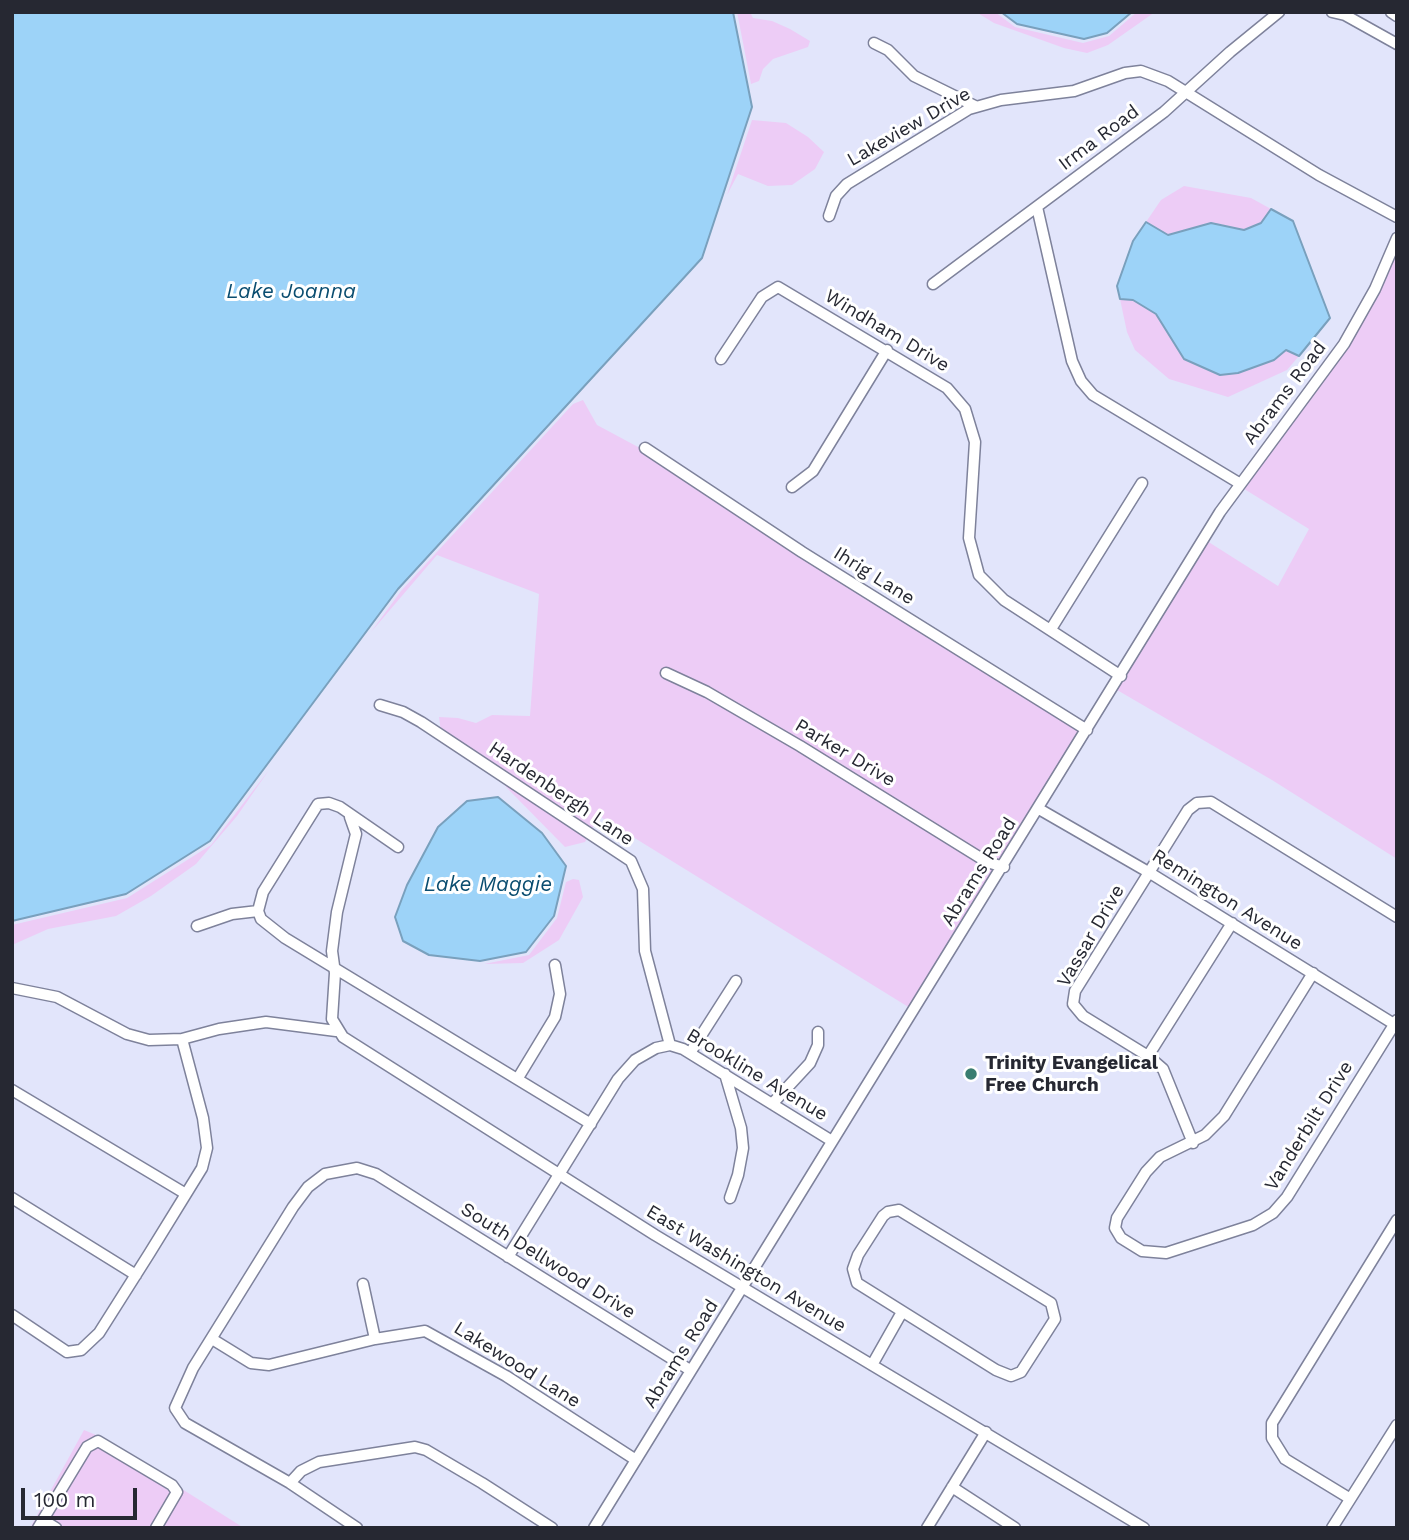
<!DOCTYPE html>
<html>
<head>
<meta charset="utf-8">
<style>
	body { margin:0 }
	#map { position:relative; width:1409px; height:1540px; overflow:hidden; background:#e2e5fb; font-family:"Work Sans",sans-serif }
	canvas { display:block }
	.frame { position:absolute; inset:0; border:14px solid #262832; pointer-events:none }
	.scale { position:absolute; left:21px; top:1488px; width:116px; height:32px; box-sizing:border-box; border:4px solid #262832; border-top:0; padding-left:9px; font-size:21px; line-height:24px; white-space:nowrap; color:#262832; -webkit-text-stroke:5px #fff; paint-order:stroke }
</style>
</head>
<body>
<div id="map">
<canvas width="1409" height="1540"></canvas>
<div class="frame"></div>
<div class="scale">100 m</div>
</div>
<script>
const context = document.querySelector('canvas').getContext('2d');
context.lineJoin = 'round';
function fill(path, color) { context.fillStyle = color; context.fill(path, 'evenodd'); }
const shape = rows => new Path2D(rows.map(r => 'M' + r).join(''));
function stroke(path, color, width, dash) { context.strokeStyle = color; context.lineWidth = width; context.lineCap = dash ? 'butt' : 'round'; context.setLineDash(dash || []); context.stroke(path); }
function write(font, color, halo, rows, align = 'center') {
  context.font = font + ' "Work Sans",sans-serif'; context.lineWidth = 6; context.setLineDash([]); context.textBaseline = 'middle'; context.strokeStyle = halo; context.fillStyle = color; for (const [text, x, y, turn = 0] of rows) {
    context.save(); context.translate(x, y); context.rotate((+turn || 0) * Math.PI / 180); context.textAlign = isNaN(turn) ? turn : align; if (halo) context.strokeText(text, 0, 0); context.fillText(text, 0, 0); context.restore();
  }
}
fill(shape([
	[737,12,750,12,753,18,772,21,790,29,810,41,808,47,773,59,763,69,759,81,751,84],
	[976,12,995,12,1015,27,1083,43,1109,36,1137,12,1155,12,1108,45,1087,53,1064,48,994,23],
	[752,120,786,123,808,137,824,152,815,169,792,185,768,186,738,174,727,195],
	[1184,186,1251,198,1271,209,1261,223,1244,231,1211,223,1168,235,1146,222,1161,200],
	[1397,248,1397,859,1272,780,1117,690,1207,541,1278,586,1309,529,1241,487,1348,346],
	[1120,299,1133,300,1156,314,1184,359,1286,350,1299,356,1287,370,1228,397,1169,379,1135,350,1127,332],
	[583,400,597,425,722,492,759,530,1085,727,910,1008,599,816,585,842,565,847,507,788,495,769,442,740,439,717,458,718,476,723,492,715,530,716,539,594,437,555,371,632,401,591,573,404],
	[269,770,237,816,196,864,151,896,116,916,48,929,12,945,12,925,127,898,211,845],
	[573,879,579,880,583,897,559,940,523,963,484,964,529,955,557,918,566,882],
	[84,1430,96,1435,244,1528,30,1528]
]), '#edccf6');
const water = shape([
	[12,12,733,12,752,107,702,258,398,589,210,841,126,894,12,921,12,12],
	[1001,12,1132,12,1107,33,1084,39,1017,24,1001,12],
	[1271,209,1293,221,1330,318,1299,356,1286,350,1274,360,1238,373,1220,375,1184,359,1156,314,1133,300,1120,299,1117,286,1133,241,1146,222,1168,235,1211,223,1244,230,1261,223,1271,209],
	[498,797,542,833,566,866,554,916,526,952,480,961,429,955,403,941,395,917,407,885,438,827,467,801,498,797]
]);
fill(water, '#9dd3f8');
stroke(water, '#79a0bd', 2);
const minor = shape([
	[1332,12,1345,15,1397,44],
	[1391,12,1397,16],
	[874,43,888,50,914,76,975,106],
	[1037,207,1072,361,1081,381,1093,395,1239,483],
	[829,216,836,196,847,184,969,109,1001,100,1074,91,1125,73,1141,71,1168,81,1319,175,1397,217],
	[933,284,1164,112,1230,52,1279,12],
	[721,359,762,297,778,287,947,388,965,409,975,442,969,538,979,575,1004,600,1121,676],
	[645,448,802,552,1087,730],
	[792,487,813,471,887,350],
	[1051,629,1142,483],
	[666,673,707,692,800,746,987,862,1004,867],
	[380,705,403,712,421,722,631,861,643,889,645,951,670,1045],
	[1039,809,1150,873,1394,1024],
	[350,817,356,834,337,912,332,951,335,973,332,1019,343,1037,655,1235,1144,1528],
	[258,911,261,919,285,938,591,1124],
	[258,911,263,892,318,804,329,803,340,807,398,847],
	[197,926,232,914,258,911],
	[1313,973,1224,1116,1205,1135,1160,1157,1146,1172,1117,1218,1115,1228,1121,1238,1142,1251,1166,1253,1253,1225,1273,1213,1287,1197,1397,1020],
	[12,988,57,997,127,1034,149,1040,182,1039,219,1029,266,1022,336,1031],
	[690,1053,736,981],
	[1148,1056,1232,923],
	[725,1074,741,1128,743,1148,738,1175,730,1198],
	[518,1078,555,1017,560,994,555,965],
	[12,1090,186,1194],
	[772,1104,810,1063,818,1045,818,1032],
	[1193,1143,1163,1069,1148,1056,1083,1016,1073,1004,1075,991,1188,810,1197,803,1211,802,1397,917],
	[12,1198,136,1275],
	[899,1210,1051,1303,1055,1319,1021,1372,1011,1376,996,1370,857,1283,853,1269,858,1255,883,1216,888,1212,899,1210],
	[508,1257,618,1079,635,1060,656,1048,670,1045,683,1049,832,1141],
	[363,1284,375,1339],
	[12,1315,67,1352,81,1350,99,1333,149,1254,202,1168,207,1148,203,1118,182,1039],
	[212,1339,251,1363,269,1365,375,1339,425,1331,506,1376,636,1460],
	[872,1365,902,1312],
	[290,1483,301,1471,319,1462,415,1447,426,1450,482,1483,552,1528],
	[952,1487,1015,1528],
	[1349,1498,1285,1459,1272,1438,1272,1423,1397,1220],
	[43,1520,56,1528],
	[38,1528,87,1447,98,1441,172,1485,177,1492,156,1528],
	[357,1528,290,1483,185,1423,175,1408,193,1368,293,1207,308,1187,325,1174,357,1168,376,1174,690,1370],
	[594,1528,1220,512,1344,344,1375,289,1397,238],
	[927,1528,986,1432],
	[1332,1528,1397,1425]
]);
stroke(minor, '#7e829b', 13);
stroke(minor, '#fff', 10);
for (const [x, y, r, color] of [
	[971,1074,7,"#397d70"]
]) { const dot = new Path2D(); dot.arc(x, y, r, 0, 2 * Math.PI); context.fillStyle = color; context.fill(dot); stroke(dot, '#fff', 2.5); }
write('19px', '#262832', '#fff', [
	["Lakeview Drive",909,127,-30],
	["Irma Road",1099,138,-37],
	["Windham Drive",887,331,31],
	["Abrams Road",1285,393,-53],
	["Ihrig Lane",874,576,32],
	["Parker Drive",845,753,31],
	["Hardenbergh Lane",561,794,34],
	["Abrams Road",979,872,-58],
	["Remington Avenue",1227,900,32],
	["Vassar Drive",1091,936,-60],
	["Brookline Avenue",757,1075,31],
	["Vanderbilt Drive",1309,1126,-58],
	["South Dellwood Drive",548,1261,32],
	["East Washington Avenue",746,1269,31],
	["Abrams Road",681,1354,-58],
	["Lakewood Lane",517,1365,32]
]);
write('bold 19px', '#262832', '#fff', [
	["Trinity Evangelical",985,1063],
	["Free Church",985,1085]
], 'left');
write('italic 21px', '#0a4d70', '#fff', [
	["Lake Joanna",291,292],
	["Lake Maggie",488,885]
]);
</script>
</body>
</html>
